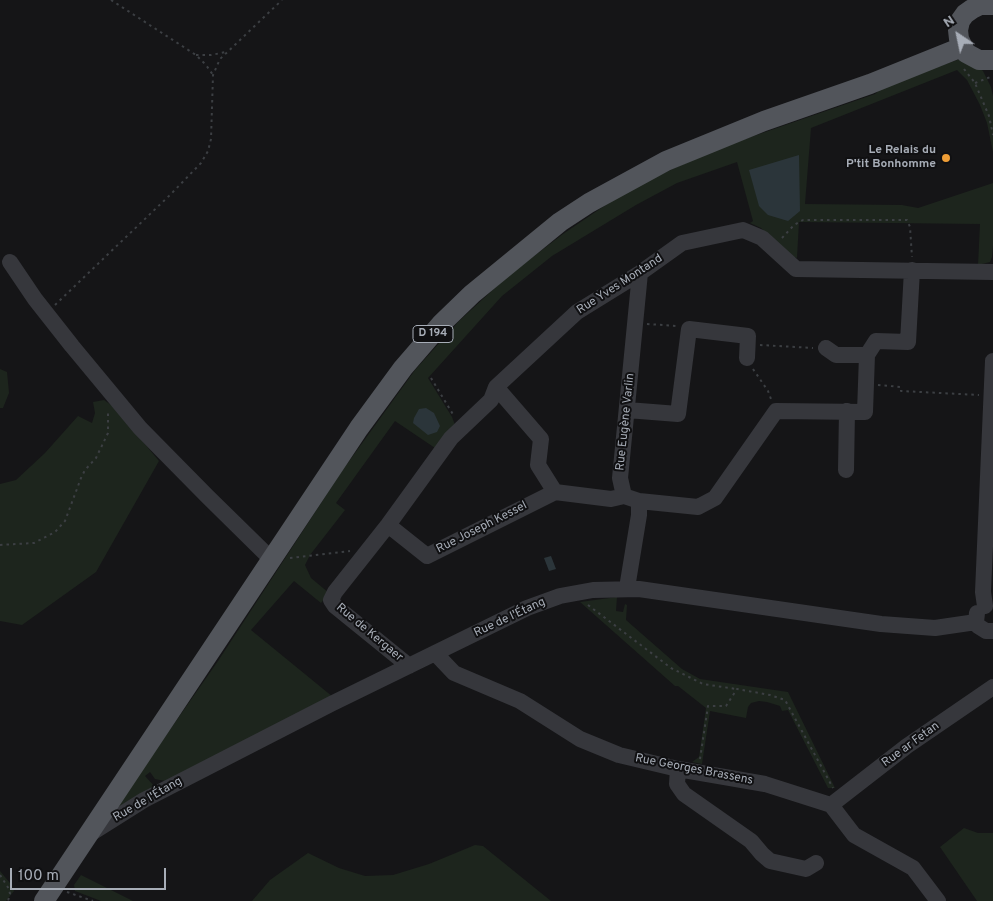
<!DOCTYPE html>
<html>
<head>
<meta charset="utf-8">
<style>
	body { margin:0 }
	#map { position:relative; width:993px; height:901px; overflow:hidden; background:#151517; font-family:Overpass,sans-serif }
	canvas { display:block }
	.north { position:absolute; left:933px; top:10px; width:50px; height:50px; -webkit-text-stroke:4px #101012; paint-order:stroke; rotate:326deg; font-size:14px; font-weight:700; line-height:20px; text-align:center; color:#a7adb7 }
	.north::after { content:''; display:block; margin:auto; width:18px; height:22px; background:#a7adb7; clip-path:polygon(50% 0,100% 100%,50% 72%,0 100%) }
	.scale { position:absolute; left:10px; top:868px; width:156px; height:22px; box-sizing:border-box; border:2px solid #a7adb7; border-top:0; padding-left:6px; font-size:15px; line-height:18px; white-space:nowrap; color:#a7adb7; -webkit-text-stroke:4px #101012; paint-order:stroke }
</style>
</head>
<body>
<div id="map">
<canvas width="993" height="901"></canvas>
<div class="north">N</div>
<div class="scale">100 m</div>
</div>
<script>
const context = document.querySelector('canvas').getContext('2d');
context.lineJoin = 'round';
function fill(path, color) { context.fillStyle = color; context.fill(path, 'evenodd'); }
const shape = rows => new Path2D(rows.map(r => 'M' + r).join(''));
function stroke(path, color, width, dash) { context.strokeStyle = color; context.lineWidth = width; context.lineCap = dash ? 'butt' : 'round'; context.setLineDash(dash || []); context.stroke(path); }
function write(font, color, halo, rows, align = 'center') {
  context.font = font + ' Overpass,sans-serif'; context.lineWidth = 4; context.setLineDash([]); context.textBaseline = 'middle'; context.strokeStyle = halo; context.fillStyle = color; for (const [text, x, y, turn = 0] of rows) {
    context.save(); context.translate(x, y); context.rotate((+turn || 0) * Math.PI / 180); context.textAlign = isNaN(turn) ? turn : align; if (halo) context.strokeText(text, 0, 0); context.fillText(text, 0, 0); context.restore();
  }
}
fill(shape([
	[963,59,975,64,983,71,991,87,993,96,993,152,987,123,980,105,967,80,957,70,811,128,805,204,902,205,918,208,993,183,993,246,992,257,990,262,978,265,980,224,799,222,797,258,791,256,761,228,750,223,753,221,737,162,677,183,636,205,552,256,502,296,428,378,452,417,455,425,435,448,395,421,336,503,345,510,310,555,305,565,311,578,329,593,321,603,294,581,251,630,333,697,165,781,155,779,150,772,145,776,156,788,109,817,218,661,342,471,415,370,459,321,509,275,563,234,616,198,655,177,719,148,875,94,884,86,957,60],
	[0,369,7,372,9,393,3,408,0,408],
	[104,400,114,407,159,461,96,572,22,625,0,621,0,484,16,480,45,453,78,416,92,423,95,413,93,402],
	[617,597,616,611,623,612,625,604,627,605,626,620,682,669,700,679,788,692,835,788,828,788,788,710,782,711,780,706,767,702,759,701,751,703,748,707,746,718,710,711,702,764,692,762,699,757,706,708,678,686,675,686,580,602],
	[964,828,978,833,993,833,993,901,977,901,940,847],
	[475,845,483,846,551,901,252,901,270,880,308,853,339,868,365,876,393,875,429,864],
	[0,871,10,883,14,891,6,901,0,901],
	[81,875,133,901,101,901,75,891,74,885]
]), '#1d251d');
fill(shape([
	[799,155,800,211,788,221,768,215,759,206,749,170],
	[426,408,434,413,440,426,437,432,428,435,413,423,414,418,419,409],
	[551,556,556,569,549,571,544,558]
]), '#2b353a');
stroke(shape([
	[111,0,196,55,206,65,213,75],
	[196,55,211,55,226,52],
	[964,69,975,83,989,116,993,135],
	[975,83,993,76],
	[782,238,794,225,803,220,907,220,910,227,912,257],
	[55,305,171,194,201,163,208,151,211,139,213,75,220,59,282,0],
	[647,324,677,326],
	[760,345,813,348],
	[753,369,768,391,771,399],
	[431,378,454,416],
	[878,385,901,387,901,391,979,395],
	[0,545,34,543,55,532,65,521,81,478,85,470,96,458,108,433,108,411],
	[290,558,350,551],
	[588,605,671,668,703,684,736,689],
	[700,759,708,706,726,706,737,689,770,695,785,700,833,788],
	[0,875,9,889,10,894,8,901],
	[67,892,93,901]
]), '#3c3f43', 2, [2.5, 4]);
stroke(shape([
	[10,262,35,299,72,346,140,428,207,496,266,554,273,558],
	[826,348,836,355,867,355],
	[496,387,541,439,538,465,555,492,611,499,624,496],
	[627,410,678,414,689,329,748,336,747,358],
	[846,470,847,411],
	[639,501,698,507,715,498,776,411,865,412,867,355,876,341,908,342,912,270],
	[388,525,427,556,555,492],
	[627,588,639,515,639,501,624,496,620,478,640,273],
	[985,606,983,592,993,361],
	[977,613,976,622,978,626,986,631,993,631],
	[435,653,454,673,520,701,580,739,619,755,678,769,765,784,831,805,854,835,913,868,938,901],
	[409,666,335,606,331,600,335,592,388,525,451,438,491,400,496,387,577,312,640,273,682,243,743,230,762,238,796,269,993,272],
	[678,769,677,784,684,794,751,841,762,854,770,861,806,869,816,863],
	[831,805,907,746,993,687],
	[90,834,144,800,331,704,527,608,560,596,593,590,639,589,881,624,935,628,976,622]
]), '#36373c', 16);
stroke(shape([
	[993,5,980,5,972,9,965,14,960,21,958,30,959,39,966,53,979,60,993,60],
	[44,901,359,428,403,368,441,324,472,294,560,222,589,203,666,161,764,121,870,84,962,47]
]), '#52555b', 20);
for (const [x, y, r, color] of [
	[946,158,5,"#ee9d36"]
]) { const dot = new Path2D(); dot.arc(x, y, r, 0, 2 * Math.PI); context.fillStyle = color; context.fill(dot); stroke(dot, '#101012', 2); }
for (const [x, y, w] of [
	[433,334,40]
]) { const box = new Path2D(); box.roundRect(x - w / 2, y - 8.5, w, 17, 4); context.fillStyle = '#101012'; context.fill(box); stroke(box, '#a7adb7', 1); }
write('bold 11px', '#a7adb7', null, [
	["D 194",433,334]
]);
write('bold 12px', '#a7adb7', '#101012', [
	["Le Relais du",936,151],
	["P'tit Bonhomme",936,165]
], 'right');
write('12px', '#a7adb7', '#101012', [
	["Rue Yves Montand",620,285,-33],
	["Rue Eugène Varlin",626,422,-84],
	["Rue Joseph Kessel",482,528,-27],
	["Rue de l'Étang",510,618,-25],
	["Rue de Kergaer",369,633,40],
	["Rue ar Fetan",911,745,-36],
	["Rue Georges Brassens",694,770,11],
	["Rue de l'Étang",148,800,-30]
]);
</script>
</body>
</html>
